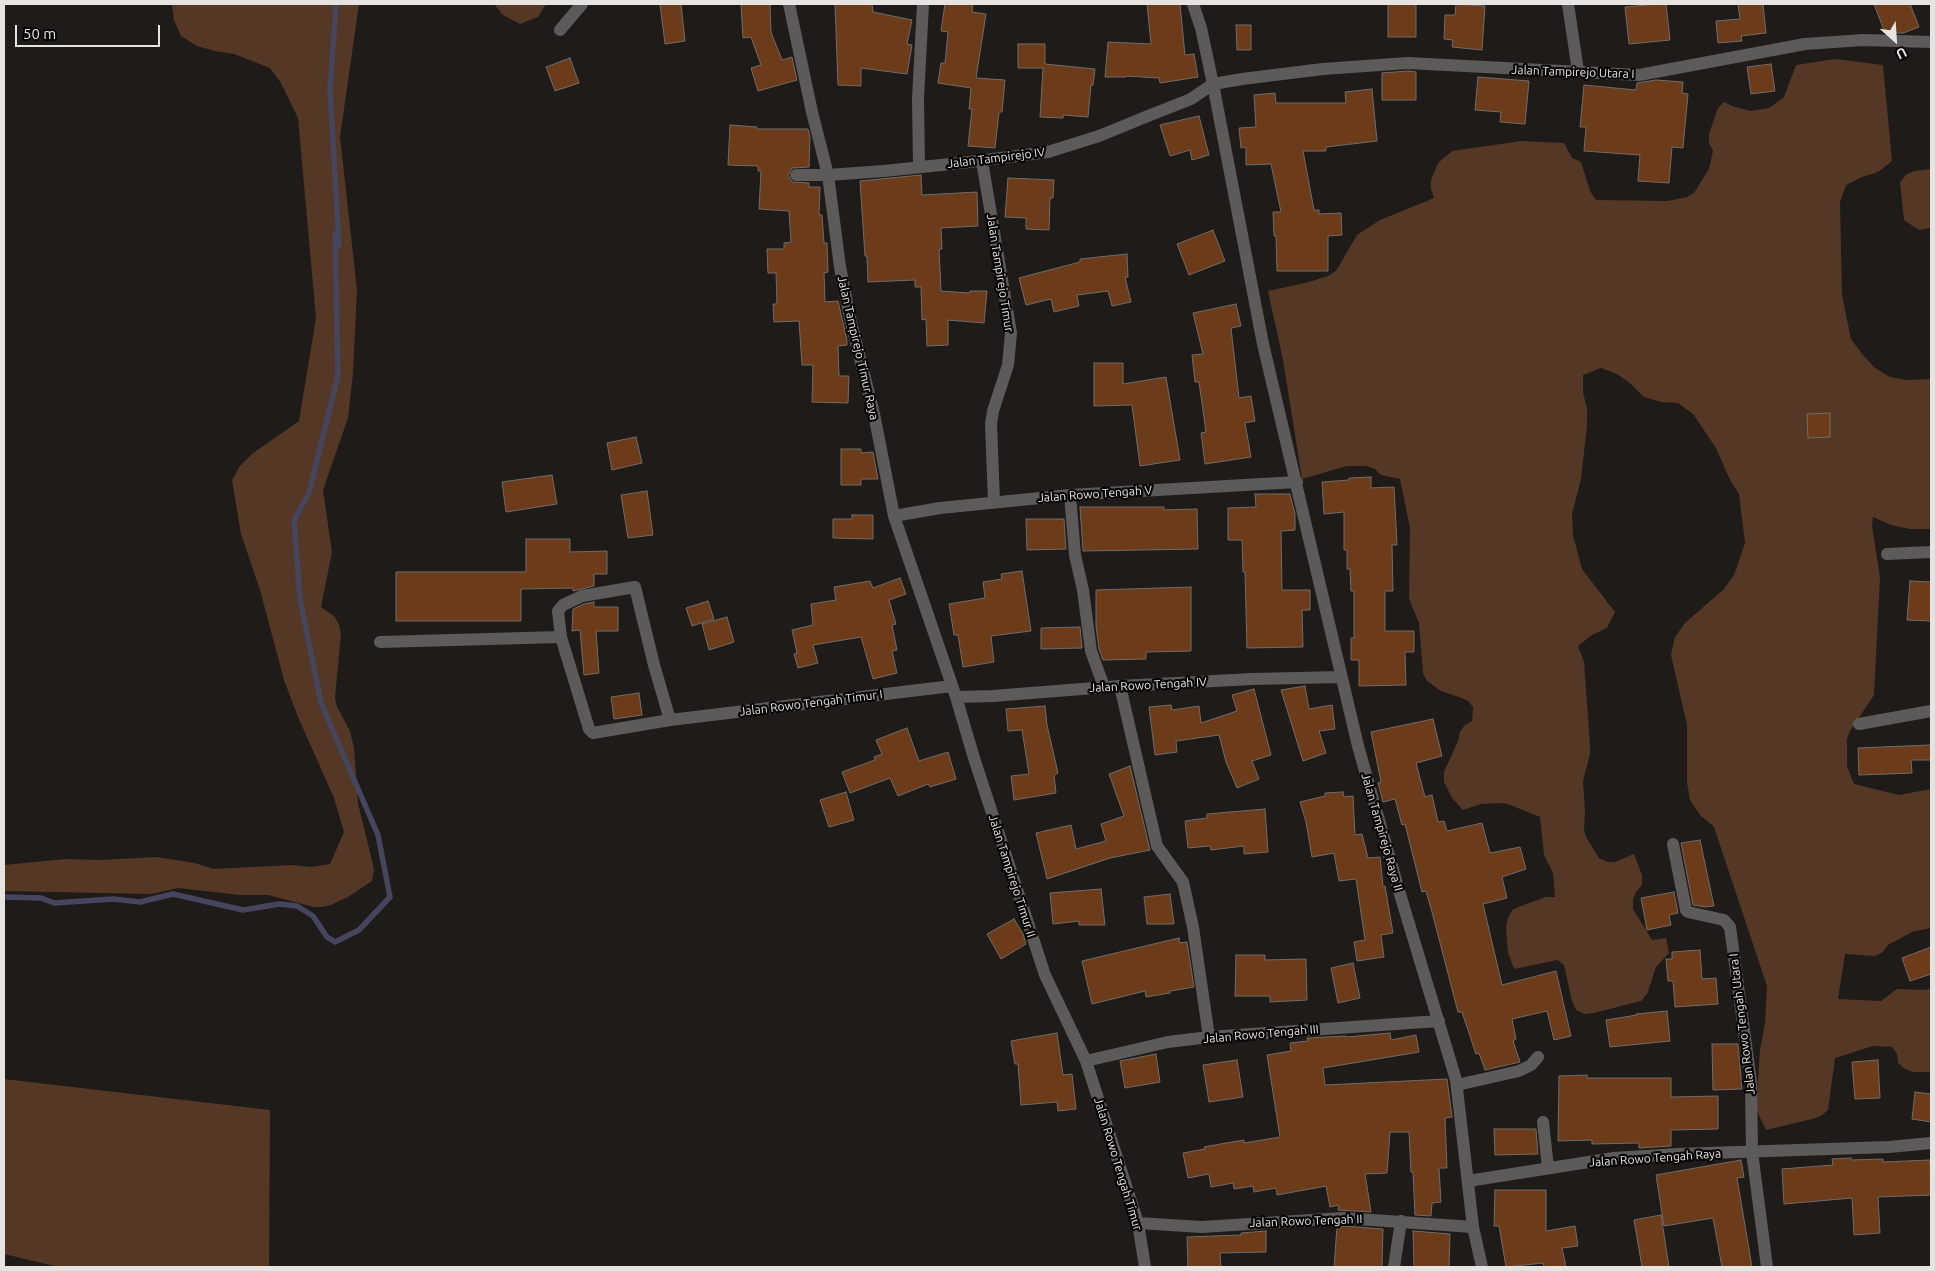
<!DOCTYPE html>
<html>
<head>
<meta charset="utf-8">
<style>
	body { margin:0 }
	#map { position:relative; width:1935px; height:1271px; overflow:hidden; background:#1f1b19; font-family:Ubuntu,sans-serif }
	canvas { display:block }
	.frame { position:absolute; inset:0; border:5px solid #e6e3e1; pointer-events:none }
	.north { position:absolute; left:1870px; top:15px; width:50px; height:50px; -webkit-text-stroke:4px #070605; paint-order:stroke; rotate:154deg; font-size:14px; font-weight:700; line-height:20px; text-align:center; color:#e6e3e1 }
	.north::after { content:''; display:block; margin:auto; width:18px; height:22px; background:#e6e3e1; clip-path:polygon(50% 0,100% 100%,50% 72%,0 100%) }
	.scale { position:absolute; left:15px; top:25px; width:145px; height:22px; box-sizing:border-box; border:2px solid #e6e3e1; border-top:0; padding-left:6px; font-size:15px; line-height:18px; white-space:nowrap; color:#e6e3e1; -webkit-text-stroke:4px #070605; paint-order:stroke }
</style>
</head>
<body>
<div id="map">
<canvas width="1935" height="1271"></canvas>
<div class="frame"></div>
<div class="north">U</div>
<div class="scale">50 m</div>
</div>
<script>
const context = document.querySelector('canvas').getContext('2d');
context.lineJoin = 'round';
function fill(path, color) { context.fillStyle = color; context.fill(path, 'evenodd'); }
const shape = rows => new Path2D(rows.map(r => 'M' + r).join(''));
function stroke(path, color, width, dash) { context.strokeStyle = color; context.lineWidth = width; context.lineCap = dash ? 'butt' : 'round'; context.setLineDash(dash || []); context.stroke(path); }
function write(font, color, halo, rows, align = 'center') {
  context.font = font + ' Ubuntu,sans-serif'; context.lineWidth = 4.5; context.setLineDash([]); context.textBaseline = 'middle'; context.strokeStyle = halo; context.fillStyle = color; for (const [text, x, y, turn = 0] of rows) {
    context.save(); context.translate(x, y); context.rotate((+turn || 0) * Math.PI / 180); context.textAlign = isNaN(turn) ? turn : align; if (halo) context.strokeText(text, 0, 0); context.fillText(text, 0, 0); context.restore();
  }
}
fill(shape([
	[172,4,359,4,340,137,357,290,353,373,348,418,323,490,332,552,321,607,335,617,339,625,341,634,335,698,337,707,350,731,354,748,358,803,374,869,372,881,348,897,331,905,322,907,314,907,268,895,240,895,178,888,151,894,4,891,4,865,66,859,101,860,156,857,195,863,213,869,293,865,310,867,330,864,344,832,334,798,298,717,284,680,260,590,241,534,232,480,240,466,253,453,299,421,316,318,298,118,281,83,270,68,234,54,215,51,197,46,181,36,174,20],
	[494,4,546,4,538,17,520,24,503,15],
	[1835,59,1883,65,1892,161,1878,172,1862,177,1846,185,1840,202,1842,295,1851,339,1862,354,1875,368,1890,377,1907,380,1931,379,1931,529,1910,529,1891,525,1873,517,1872,526,1880,577,1874,695,1850,731,1847,739,1847,766,1854,784,1899,795,1931,789,1931,928,1912,932,1888,945,1883,952,1875,956,1845,954,1838,999,1881,1001,1897,989,1925,990,1931,988,1931,1072,1913,1072,1905,1069,1898,1063,1897,1054,1892,1047,1873,1046,1835,1058,1828,1110,1821,1116,1812,1119,1766,1130,1756,1109,1760,1050,1765,1023,1767,986,1714,827,1700,815,1690,800,1687,782,1687,725,1671,655,1675,637,1685,623,1724,589,1734,575,1745,543,1739,494,1730,480,1716,448,1693,414,1678,403,1661,402,1644,397,1631,384,1617,374,1601,368,1583,375,1583,392,1587,409,1587,426,1581,479,1572,514,1573,535,1582,569,1615,612,1607,628,1592,635,1578,646,1584,662,1590,745,1590,754,1583,781,1585,811,1584,829,1586,837,1599,858,1607,862,1615,862,1634,854,1642,875,1642,885,1636,892,1633,900,1633,909,1652,940,1666,938,1669,953,1656,967,1647,994,1641,1001,1594,1013,1585,1014,1576,1010,1572,1001,1564,965,1557,960,1514,969,1508,953,1506,927,1508,918,1512,910,1521,906,1546,897,1555,897,1553,873,1544,855,1540,817,1508,804,1499,803,1481,804,1463,810,1452,798,1444,782,1444,772,1458,741,1460,732,1464,726,1472,721,1473,707,1467,700,1441,691,1427,681,1423,673,1419,623,1409,599,1410,528,1400,479,1381,475,1375,469,1366,466,1347,466,1302,479,1283,360,1268,291,1309,282,1328,276,1336,271,1357,235,1380,220,1434,198,1431,189,1431,180,1438,163,1452,151,1521,141,1564,143,1572,158,1581,162,1590,191,1596,200,1668,201,1687,197,1694,193,1709,169,1713,151,1709,143,1709,134,1718,108,1724,102,1732,106,1750,111,1769,108,1784,97,1796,65],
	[1931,169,1931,228,1919,230,1904,220,1900,182,1907,174,1915,171],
	[4,1079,270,1110,269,1267,59,1267,4,1254]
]), '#543725');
stroke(shape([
	[4,897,41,898,54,903,113,899,140,902,173,894,243,910,279,904,297,906,313,916,327,937,335,942,359,930,390,897,378,835,321,703,300,599,294,520,309,493,338,375,335,234,339,246,330,90,336,4]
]), '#45455d', 5.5);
const building = shape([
	[660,4,681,4,685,41,665,44,660,4],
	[741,4,770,4,771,32,782,60,792,57,797,80,758,91,751,68,761,65,751,37,743,38,741,4],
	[835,4,872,4,873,12,912,20,907,44,912,45,907,74,861,68,861,86,838,85,835,4],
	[945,4,973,4,972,12,986,14,976,78,1005,80,1002,112,999,112,995,148,968,146,972,109,969,109,971,88,938,83,941,63,945,63,948,32,941,31,945,4],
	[1147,4,1180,4,1185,55,1194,54,1198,77,1160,83,1159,78,1126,76,1126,77,1105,77,1108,42,1151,44,1147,4],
	[1388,4,1416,4,1416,37,1388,37,1388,4],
	[1456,4,1485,6,1482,50,1452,47,1453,40,1444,39,1445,15,1455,15,1456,4],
	[1657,4,1666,4,1670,40,1629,44,1625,7,1657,4],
	[1738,4,1763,4,1766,33,1741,36,1742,41,1718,43,1716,21,1740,19,1738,4],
	[1874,4,1910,4,1919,27,1903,33,1885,33,1874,4],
	[1236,25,1251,25,1251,50,1237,50,1236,25],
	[1018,44,1045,44,1045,64,1095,69,1093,85,1091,85,1088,117,1063,115,1063,118,1040,117,1043,68,1018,68,1018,44],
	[570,58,579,83,555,91,546,67,570,58],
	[1771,64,1775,91,1751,94,1747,67,1771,64],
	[1408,71,1416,72,1416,100,1382,100,1382,73,1408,71],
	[1478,77,1529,81,1525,124,1500,122,1501,112,1475,110,1478,77],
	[1656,80,1683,82,1682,93,1688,94,1683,148,1672,147,1669,183,1638,181,1640,155,1584,151,1586,127,1580,127,1584,85,1636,90,1637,83,1656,80],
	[1372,89,1377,141,1326,147,1326,151,1303,151,1314,210,1319,210,1319,214,1341,213,1342,235,1328,236,1328,271,1277,271,1276,236,1274,236,1273,212,1281,212,1271,164,1246,165,1246,147,1241,148,1239,128,1256,127,1254,95,1275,93,1276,103,1346,103,1345,92,1372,89],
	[1199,116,1209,155,1192,160,1190,150,1170,156,1160,125,1199,116],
	[730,125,757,127,757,129,808,129,810,137,809,167,792,168,788,175,792,182,809,183,809,187,820,187,819,215,822,215,824,243,827,243,828,272,824,273,825,302,838,301,847,340,847,345,838,346,839,376,849,376,848,403,812,402,813,365,802,365,799,321,774,322,773,304,777,304,776,273,768,273,767,249,784,249,784,243,791,242,789,211,759,209,761,171,758,171,758,166,728,165,730,125],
	[921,175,922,195,977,192,978,226,941,228,942,249,939,249,941,291,969,293,970,291,987,291,984,323,948,320,948,345,927,346,926,319,922,320,921,287,915,287,915,280,868,282,867,256,865,256,860,181,921,175],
	[1008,178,1054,180,1053,198,1050,198,1049,230,1026,229,1026,218,1005,217,1008,178],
	[1213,230,1225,261,1189,275,1177,244,1213,230],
	[1127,254,1128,277,1125,277,1131,302,1112,306,1108,291,1077,295,1079,306,1054,312,1051,299,1026,305,1019,278,1080,262,1080,259,1127,254],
	[1236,304,1241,326,1231,328,1239,398,1251,396,1255,421,1245,423,1251,457,1205,464,1201,433,1206,432,1199,382,1195,382,1192,355,1203,354,1193,313,1236,304],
	[1094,363,1123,363,1123,384,1166,377,1180,460,1140,466,1132,405,1094,406,1094,363],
	[1830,413,1830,437,1808,438,1807,414,1830,413],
	[636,437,642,463,612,470,607,443,636,437],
	[841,449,861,449,861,453,873,452,878,479,861,479,861,485,841,485,841,449],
	[552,475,557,504,506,512,502,482,552,475],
	[1371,477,1371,488,1394,487,1397,545,1392,545,1393,591,1385,591,1385,631,1414,631,1414,652,1405,652,1406,685,1359,686,1359,660,1351,660,1351,638,1354,638,1354,591,1351,591,1350,569,1347,569,1347,550,1344,550,1344,512,1324,514,1322,482,1349,480,1349,478,1371,477],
	[647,491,653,535,628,538,621,495,647,491],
	[1255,494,1290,494,1295,514,1295,530,1281,531,1282,590,1310,590,1310,610,1302,610,1303,647,1247,648,1245,572,1243,572,1242,540,1228,540,1228,508,1256,507,1255,494],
	[1080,507,1164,507,1164,510,1197,509,1198,549,1083,551,1080,507],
	[852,515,873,515,873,539,833,538,833,519,852,519,852,515],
	[1026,519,1064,519,1066,549,1027,550,1026,519],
	[526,539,570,539,570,552,607,551,607,574,594,574,594,586,573,591,573,588,521,589,521,621,396,621,396,572,526,572,526,539],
	[1022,571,1031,631,991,636,994,662,963,667,958,635,954,635,949,604,985,598,983,582,1002,579,1001,574,1022,571],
	[900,578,906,594,889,600,896,624,892,625,897,650,892,651,897,673,873,679,861,637,813,645,818,663,798,668,794,654,797,653,792,630,813,625,811,604,836,600,834,587,870,581,873,588,900,578],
	[1910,581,1931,582,1931,621,1907,620,1910,581],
	[1191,587,1191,651,1146,652,1146,659,1103,660,1099,649,1096,626,1096,590,1191,587],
	[708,601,714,619,692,626,686,608,708,601],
	[594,602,594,607,618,607,618,631,596,631,599,673,584,675,580,630,572,631,573,609,584,604,594,602],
	[727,617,734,642,709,650,702,624,727,617],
	[1080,627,1082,648,1041,649,1041,628,1080,627],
	[1305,686,1309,709,1332,705,1335,729,1319,731,1326,753,1303,761,1281,690,1305,686],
	[1254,689,1271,755,1252,761,1259,779,1237,788,1226,762,1219,735,1176,741,1177,752,1155,755,1149,707,1171,705,1172,710,1199,706,1201,723,1237,711,1232,695,1254,689],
	[639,693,642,715,614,719,611,697,639,693],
	[1045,706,1047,725,1058,773,1054,775,1056,793,1014,800,1011,776,1029,774,1022,730,1008,731,1006,709,1045,706],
	[1433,719,1442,756,1416,763,1425,797,1432,795,1438,822,1444,821,1447,831,1482,823,1490,853,1520,847,1526,869,1502,877,1507,898,1483,904,1502,985,1556,971,1571,1036,1554,1040,1547,1011,1512,1019,1516,1039,1513,1041,1520,1062,1485,1070,1479,1053,1476,1054,1462,1012,1458,1012,1432,912,1426,891,1422,892,1405,824,1402,825,1395,799,1383,802,1378,783,1381,782,1371,732,1433,719],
	[907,728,919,761,948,752,956,779,930,787,928,784,898,796,890,778,850,793,842,772,875,760,874,757,882,754,876,740,907,728],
	[1931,745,1931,760,1911,760,1912,773,1859,775,1858,748,1931,745],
	[1130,766,1150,850,1110,858,1047,879,1036,833,1071,825,1076,849,1106,841,1101,824,1124,816,1109,774,1130,766],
	[846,792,854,820,829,827,820,800,846,792],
	[1343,792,1344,797,1353,796,1355,835,1362,834,1368,858,1380,857,1383,886,1385,886,1393,933,1381,935,1384,957,1357,961,1354,942,1365,940,1356,879,1339,881,1334,853,1312,857,1306,822,1300,802,1325,796,1325,793,1343,792],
	[1265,809,1268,852,1244,854,1244,846,1211,850,1210,846,1188,848,1185,821,1207,818,1207,814,1265,809],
	[1700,840,1714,906,1705,907,1693,905,1681,843,1700,840],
	[1101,889,1105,925,1079,925,1079,921,1053,924,1050,893,1101,889],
	[1674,892,1678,913,1669,915,1671,925,1647,930,1641,898,1674,892],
	[1170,894,1174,924,1147,924,1144,897,1170,894],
	[1014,919,1023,934,1026,944,1001,959,987,934,1014,919],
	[1179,938,1180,943,1187,942,1194,987,1170,991,1170,993,1146,997,1145,991,1092,1004,1082,961,1179,938],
	[1931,947,1931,974,1910,981,1902,958,1931,947],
	[1700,950,1702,979,1716,978,1718,1004,1675,1007,1673,981,1668,981,1666,959,1672,959,1672,952,1700,950],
	[1236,955,1265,955,1265,960,1306,959,1307,1000,1270,1002,1270,996,1235,996,1236,955],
	[1353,963,1360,998,1338,1003,1331,968,1353,963],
	[1667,1011,1670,1041,1610,1047,1606,1020,1637,1015,1636,1014,1667,1011],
	[1057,1033,1063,1075,1072,1074,1076,1109,1058,1111,1057,1102,1021,1105,1018,1064,1015,1064,1011,1041,1057,1033],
	[1390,1033,1391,1040,1416,1035,1419,1052,1323,1068,1325,1085,1447,1079,1452,1117,1445,1118,1447,1168,1439,1168,1441,1202,1432,1203,1431,1216,1415,1215,1413,1172,1411,1172,1409,1132,1390,1132,1387,1173,1365,1174,1371,1212,1338,1210,1339,1205,1330,1207,1326,1186,1277,1195,1276,1188,1254,1192,1253,1186,1234,1189,1233,1183,1211,1187,1209,1174,1188,1178,1183,1153,1205,1149,1204,1147,1226,1143,1244,1140,1244,1143,1280,1137,1267,1055,1291,1051,1290,1043,1308,1041,1307,1038,1346,1036,1347,1037,1390,1033],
	[1712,1044,1738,1044,1742,1089,1713,1090,1712,1044],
	[1156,1054,1160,1082,1125,1088,1120,1061,1156,1054],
	[1237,1060,1243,1097,1209,1102,1203,1065,1237,1060],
	[1878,1060,1880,1098,1855,1099,1852,1062,1878,1060],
	[1587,1075,1587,1078,1671,1078,1671,1097,1718,1096,1718,1129,1671,1130,1671,1146,1639,1148,1639,1143,1592,1144,1592,1140,1558,1141,1559,1076,1587,1075],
	[1915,1092,1931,1094,1931,1122,1912,1119,1915,1092],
	[1494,1129,1536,1129,1538,1154,1495,1155,1494,1129],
	[1851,1158,1851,1160,1883,1159,1883,1162,1930,1160,1931,1195,1878,1197,1880,1233,1854,1235,1852,1198,1784,1204,1782,1169,1833,1165,1832,1159,1851,1158],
	[1741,1160,1744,1177,1737,1178,1752,1267,1722,1267,1713,1218,1664,1226,1656,1175,1741,1160],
	[1495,1190,1546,1190,1546,1231,1575,1226,1578,1246,1562,1248,1566,1267,1544,1267,1543,1263,1506,1267,1499,1226,1494,1226,1495,1190],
	[1661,1215,1669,1267,1642,1267,1634,1220,1661,1215],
	[1343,1226,1383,1229,1382,1267,1334,1267,1337,1227,1343,1226],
	[1266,1231,1266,1252,1220,1253,1221,1267,1188,1267,1187,1237,1241,1235,1241,1233,1266,1231],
	[1413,1231,1450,1234,1449,1267,1414,1267,1413,1231]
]);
fill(building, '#6c3b19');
stroke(building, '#716c69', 1);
stroke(shape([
	[789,4,812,112,828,175,840,267,850,318,874,414,894,516,956,697,974,758,1045,975,1086,1061,1138,1223,1145,1267],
	[1193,4,1201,28,1213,84,1263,344,1358,746,1397,884,1456,1080,1473,1227,1482,1267],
	[1568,4,1578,71],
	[560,30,582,4],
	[982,161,1011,333,1008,365,993,411,991,424,994,502],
	[919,166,918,99,923,4],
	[796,175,828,175,884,171,969,162,1048,152,1099,136,1148,116,1191,99,1213,84,1242,79,1323,69,1408,63,1639,75,1805,44,1863,40,1931,42],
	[1070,495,1075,555,1083,590,1091,651,1104,687],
	[894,516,940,508,1070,495,1297,482],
	[1887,554,1931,552],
	[561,637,558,611,563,605,582,596,635,587,654,665,670,720],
	[380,642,561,637,589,729,593,733,670,720,952,686],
	[1120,686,1157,846,1183,882,1193,927,1209,1037],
	[956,697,993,696,1120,686,1252,679,1341,677],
	[1859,724,1931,711],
	[1673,844,1686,910,1688,912,1724,920,1730,927,1751,1082,1752,1152,1767,1267],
	[1086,1061,1168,1042,1209,1037,1439,1021],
	[1457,1085,1519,1071,1531,1065,1538,1057],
	[1543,1122,1548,1168],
	[1468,1181,1614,1158,1678,1154,1889,1147,1931,1143],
	[1138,1223,1202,1227,1343,1218,1473,1227],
	[1394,1267,1401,1221]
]), '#5d5b5a', 12);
write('12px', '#e6e3e1', '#070605', [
	["Jalan Tampirejo Utara I",1573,72,2],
	["Jalan Tampirejo IV",996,158,-7],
	["Jalan Tampirejo Timur",1000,273,81],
	["Jalan Tampirejo Timur Raya",858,348,77],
	["Jalan Rowo Tengah V",1095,494,-4],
	["Jalan Rowo Tengah IV",1148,685,-3],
	["Jalan Rowo Tengah Timur I",811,703,-7],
	["Jalan Tampirejo Raya II",1382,832,74],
	["Jalan Tampirejo Timur II",1012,876,72],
	["Jalan Rowo Tengah Utara I",1742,1024,-97],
	["Jalan Rowo Tengah III",1261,1034,-5],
	["Jalan Rowo Tengah Raya",1655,1158,-4],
	["Jalan Rowo Tengah Timur",1118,1164,73],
	["Jalan Rowo Tengah II",1306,1221,-2]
]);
</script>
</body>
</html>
